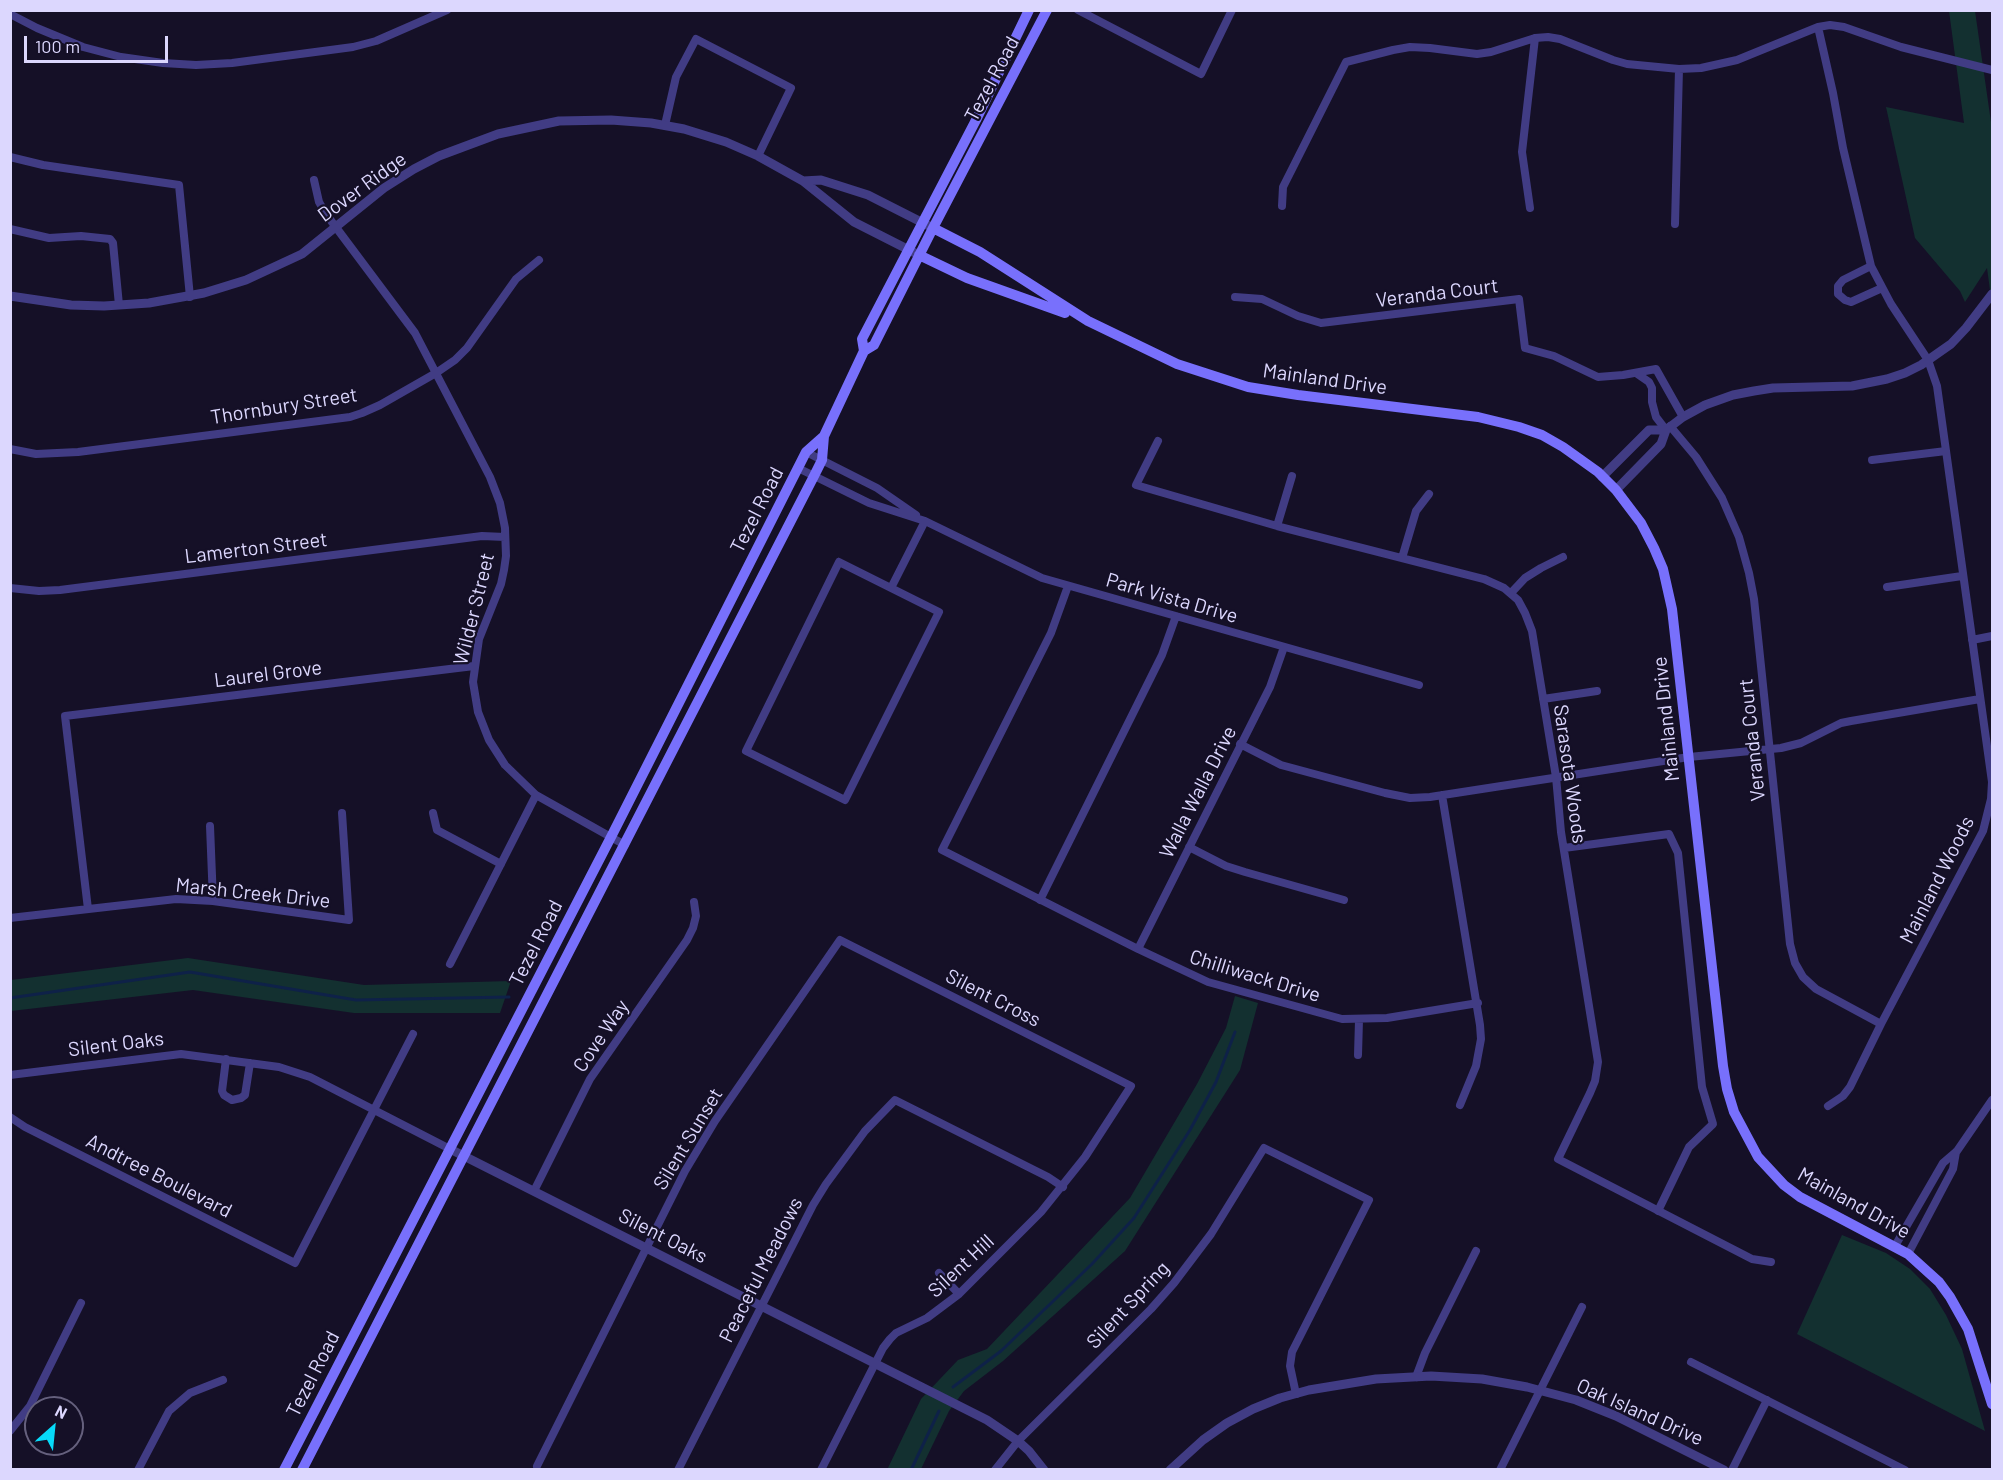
<!DOCTYPE html>
<html>
<head>
<meta charset="utf-8">
<style>
	body { margin:0 }
	#map { position:relative; width:2003px; height:1480px; overflow:hidden; background:#151027; font-family:Barlow,sans-serif }
	canvas { display:block }
	.frame { position:absolute; inset:0; border:12px solid #dcd7fe; pointer-events:none }
	.north { position:absolute; left:24px; top:1396px; width:60px; height:60px; box-sizing:border-box; background:#151027; border:2px solid #65607d; border-radius:50%; rotate:27deg; font-size:16px; font-weight:700; line-height:24px; text-align:center; color:#dcd7fe }
	.north::after { content:''; display:block; margin:auto; width:21px; height:27px; background:#07daf9; clip-path:polygon(50% 0,100% 100%,50% 72%,0 100%) }
	.scale { position:absolute; left:24px; top:36px; width:144px; height:27px; box-sizing:border-box; border:3px solid #dcd7fe; border-top:0; padding-left:8px; font-size:18px; line-height:21px; white-space:nowrap; color:#dcd7fe; -webkit-text-stroke:4px #151027; paint-order:stroke }
</style>
</head>
<body>
<div id="map">
<canvas width="2003" height="1480"></canvas>
<div class="frame"></div>
<div class="north">N</div>
<div class="scale">100 m</div>
</div>
<script>
const context = document.querySelector('canvas').getContext('2d');
context.lineJoin = 'round';
function fill(path, color) { context.fillStyle = color; context.fill(path, 'evenodd'); }
const shape = rows => new Path2D(rows.map(r => 'M' + r).join(''));
function stroke(path, color, width, dash) { context.strokeStyle = color; context.lineWidth = width; context.lineCap = dash ? 'butt' : 'round'; context.setLineDash(dash || []); context.stroke(path); }
function write(font, color, halo, rows, align = 'center') {
  context.font = font + ' Barlow,sans-serif'; context.lineWidth = 4.5; context.setLineDash([]); context.textBaseline = 'middle'; context.strokeStyle = halo; context.fillStyle = color; for (const [text, x, y, turn = 0] of rows) {
    context.save(); context.translate(x, y); context.rotate((+turn || 0) * Math.PI / 180); context.textAlign = isNaN(turn) ? turn : align; if (halo) context.strokeText(text, 0, 0); context.fillText(text, 0, 0); context.restore();
  }
}
fill(shape([
	[1949,11,1975,11,1992,129,1992,305,1987,268,1965,302,1960,291,1915,238,1886,107,1964,123],
	[188,958,364,985,511,981,500,1013,354,1013,193,990,11,1011,11,980],
	[1235,996,1258,1003,1240,1070,1125,1251,1003,1361,964,1391,949,1411,921,1469,887,1470,921,1399,958,1360,987,1349,1130,1198,1197,1084,1226,1028],
	[1842,1235,1886,1253,1910,1269,1930,1289,1946,1315,1962,1349,1985,1431,1797,1334]
]), '#133030');
stroke(shape([
	[10,998,190,972,356,1000,509,997],
	[953,1387,1001,1351,1092,1264,1134,1218,1190,1130,1216,1082,1235,1032],
	[911,1470,939,1411]
]), '#0e2148', 3);
stroke(shape([
	[1078,10,1201,74,1232,10],
	[10,14,37,28,83,47,121,57,163,63,196,65,232,63,353,47,376,41,447,10],
	[1818,27,1833,93,1843,148,1871,266,1891,304,1928,360,1937,386,1992,782,1991,799,1983,831,1881,1024,1850,1087,1843,1096,1828,1106],
	[665,125,676,77,696,39,791,88,758,156],
	[10,157,43,165,179,185,190,297],
	[314,180,319,202,326,214,415,333,490,477,500,503,505,528,506,556,504,570,501,584,479,639,473,682,478,712,489,740,505,765,536,795,625,845],
	[1282,206,1283,187,1346,62,1393,50,1410,47,1430,48,1477,54,1491,52,1535,38,1548,37,1560,39,1613,60,1627,64,1679,69,1701,68,1737,60,1818,27,1830,25,1844,27,1901,47,1992,70],
	[1530,208,1522,152,1535,38],
	[1675,224,1679,69],
	[10,229,49,238,81,236,110,239,113,243,119,305],
	[1871,266,1843,280,1838,286,1838,294,1845,300,1851,302,1882,288],
	[1235,297,1262,299,1298,316,1321,323,1519,299,1525,348,1554,356,1598,377,1623,375,1656,369,1683,417],
	[1636,373,1649,382,1652,388,1652,402,1656,417,1666,430],
	[1670,426,1696,457,1722,498,1739,537,1749,573,1754,599,1790,944,1795,963,1803,977,1816,989,1881,1024],
	[1158,441,1136,485,1277,526,1484,579,1504,588,1518,600,1525,613,1532,631,1556,777,1561,832,1598,1062,1595,1081,1590,1093,1558,1159,1752,1259,1771,1262],
	[10,449,36,454,78,452,350,417,362,413,380,405,436,373,455,360,467,348,516,279,539,260],
	[806,452,877,488,916,515],
	[1872,460,1946,451],
	[798,468,869,503,925,521,1042,578,1419,685],
	[1277,526,1292,476],
	[1402,558,1416,511,1429,494],
	[839,562,939,612,845,800,746,751,839,562],
	[1068,586,1051,633,942,850,1138,949,1208,982,1342,1019,1387,1018,1478,1003],
	[1887,587,1962,576],
	[10,588,39,591,60,590,482,536,505,537],
	[891,588,925,521],
	[1511,593,1525,578,1541,568,1563,557],
	[1972,640,1992,636],
	[1543,699,1597,691],
	[1240,744,1281,765,1385,793,1410,798,1430,797,1689,757,1781,748,1801,743,1841,723,1851,721,1980,699],
	[1442,795,1480,1025,1481,1039,1476,1066,1460,1105],
	[433,813,437,830,501,864],
	[210,826,213,901],
	[1189,847,1226,866,1245,872,1344,900],
	[1564,848,1669,834,1678,853,1702,1087,1713,1124,1689,1147,1658,1211],
	[1040,900,1162,655,1176,616],
	[88,909,65,716,474,666],
	[10,918,176,899,213,901,349,920,342,813],
	[1138,949,1270,687,1284,647],
	[450,964,536,795],
	[1358,1055,1359,1020],
	[226,1059,222,1091,224,1095,232,1100,241,1098,245,1095,250,1063],
	[10,1075,181,1054,279,1067,310,1077,450,1149],
	[10,1117,25,1127,295,1263,413,1034],
	[534,1191,590,1079,687,940,693,928,696,916,694,902],
	[1895,1246,1943,1163,1957,1151,1992,1100],
	[1908,1254,1953,1169,1956,1152],
	[939,1273,959,1294],
	[1691,1362,1905,1470],
	[1416,1377,1425,1353,1476,1251],
	[10,1431,30,1406,81,1303],
	[537,1466,685,1171,715,1121,840,940,1131,1086,1085,1157,1041,1212,959,1294,927,1318,896,1333,890,1339,883,1348,821,1470],
	[138,1470,169,1411,190,1393,223,1380],
	[678,1470,813,1205,826,1184,865,1131,895,1100,1048,1177,1063,1187],
	[995,1470,1018,1441,1151,1309,1174,1283,1211,1234,1264,1148,1369,1200,1292,1352,1290,1366,1296,1394],
	[1500,1470,1582,1307],
	[1732,1470,1767,1400]
]), '#413c84', 8);
stroke(shape([
	[803,181,821,180,868,195,933,228],
	[10,296,71,305,104,306,149,303,204,293,246,280,302,254,384,188,414,169,439,156,498,134,559,121,611,120,651,123,684,129,726,142,758,156,803,181,854,222,919,255],
	[1602,477,1649,430,1666,430],
	[1616,490,1661,444,1666,430,1683,417,1705,405,1733,395,1754,391,1773,388,1852,386,1887,379,1905,373,1921,365,1951,344,1966,328,1992,294],
	[450,1149,987,1420,1018,1441,1029,1451,1044,1470],
	[1170,1470,1203,1440,1227,1423,1253,1409,1280,1398,1309,1390,1376,1379,1431,1376,1482,1379,1527,1387,1576,1400,1616,1416,1724,1470]
]), '#413c84', 9);
stroke(shape([
	[933,228,980,252,1088,321,1177,364,1248,387,1298,395,1478,417,1519,427,1542,435,1563,447,1598,472,1616,490,1641,523,1654,548,1663,569,1672,609,1723,1066,1727,1089,1734,1112,1758,1157,1784,1185,1800,1197,1908,1254,1939,1282,1950,1297,1968,1329,1992,1404],
	[919,255,967,278,1065,313],
	[864,351,862,339,976,120,1029,10],
	[284,1470,611,837,806,452,824,436,864,351,874,345,933,228,1047,10],
	[302,1470,814,476,822,460,824,436]
]), '#7870fc', 10);
write('20px', '#dcd7fe', '#151027', [
	["Tezel Road",992,79,-62],
	["Dover Ridge",362,187,-36],
	["Veranda Court",1437,293,-7],
	["Mainland Drive",1325,379,8],
	["Thornbury Street",284,406,-9],
	["Tezel Road",757,510,-63],
	["Lamerton Street",256,548,-7],
	["Park Vista Drive",1172,598,16],
	["Wilder Street",474,609,-76],
	["Laurel Grove",268,674,-7],
	["Mainland Drive",1666,719,-96],
	["Veranda Court",1752,740,-96],
	["Sarasota Woods",1570,774,82],
	["Walla Walla Drive",1198,792,-63],
	["Mainland Woods",1937,880,-63],
	["Marsh Creek Drive",253,893,6],
	["Tezel Road",536,943,-63],
	["Chilliwack Drive",1255,976,17],
	["Silent Cross",993,998,27],
	["Cove Way",601,1036,-56],
	["Silent Oaks",116,1044,-7],
	["Silent Sunset",688,1139,-59],
	["Andtree Boulevard",159,1176,27],
	["Mainland Drive",1854,1203,29],
	["Silent Oaks",663,1236,27],
	["Silent Hill",961,1266,-43],
	["Peaceful Meadows",761,1270,-63],
	["Silent Spring",1128,1305,-47],
	["Tezel Road",313,1374,-63],
	["Oak Island Drive",1640,1412,24]
]);
</script>
</body>
</html>
